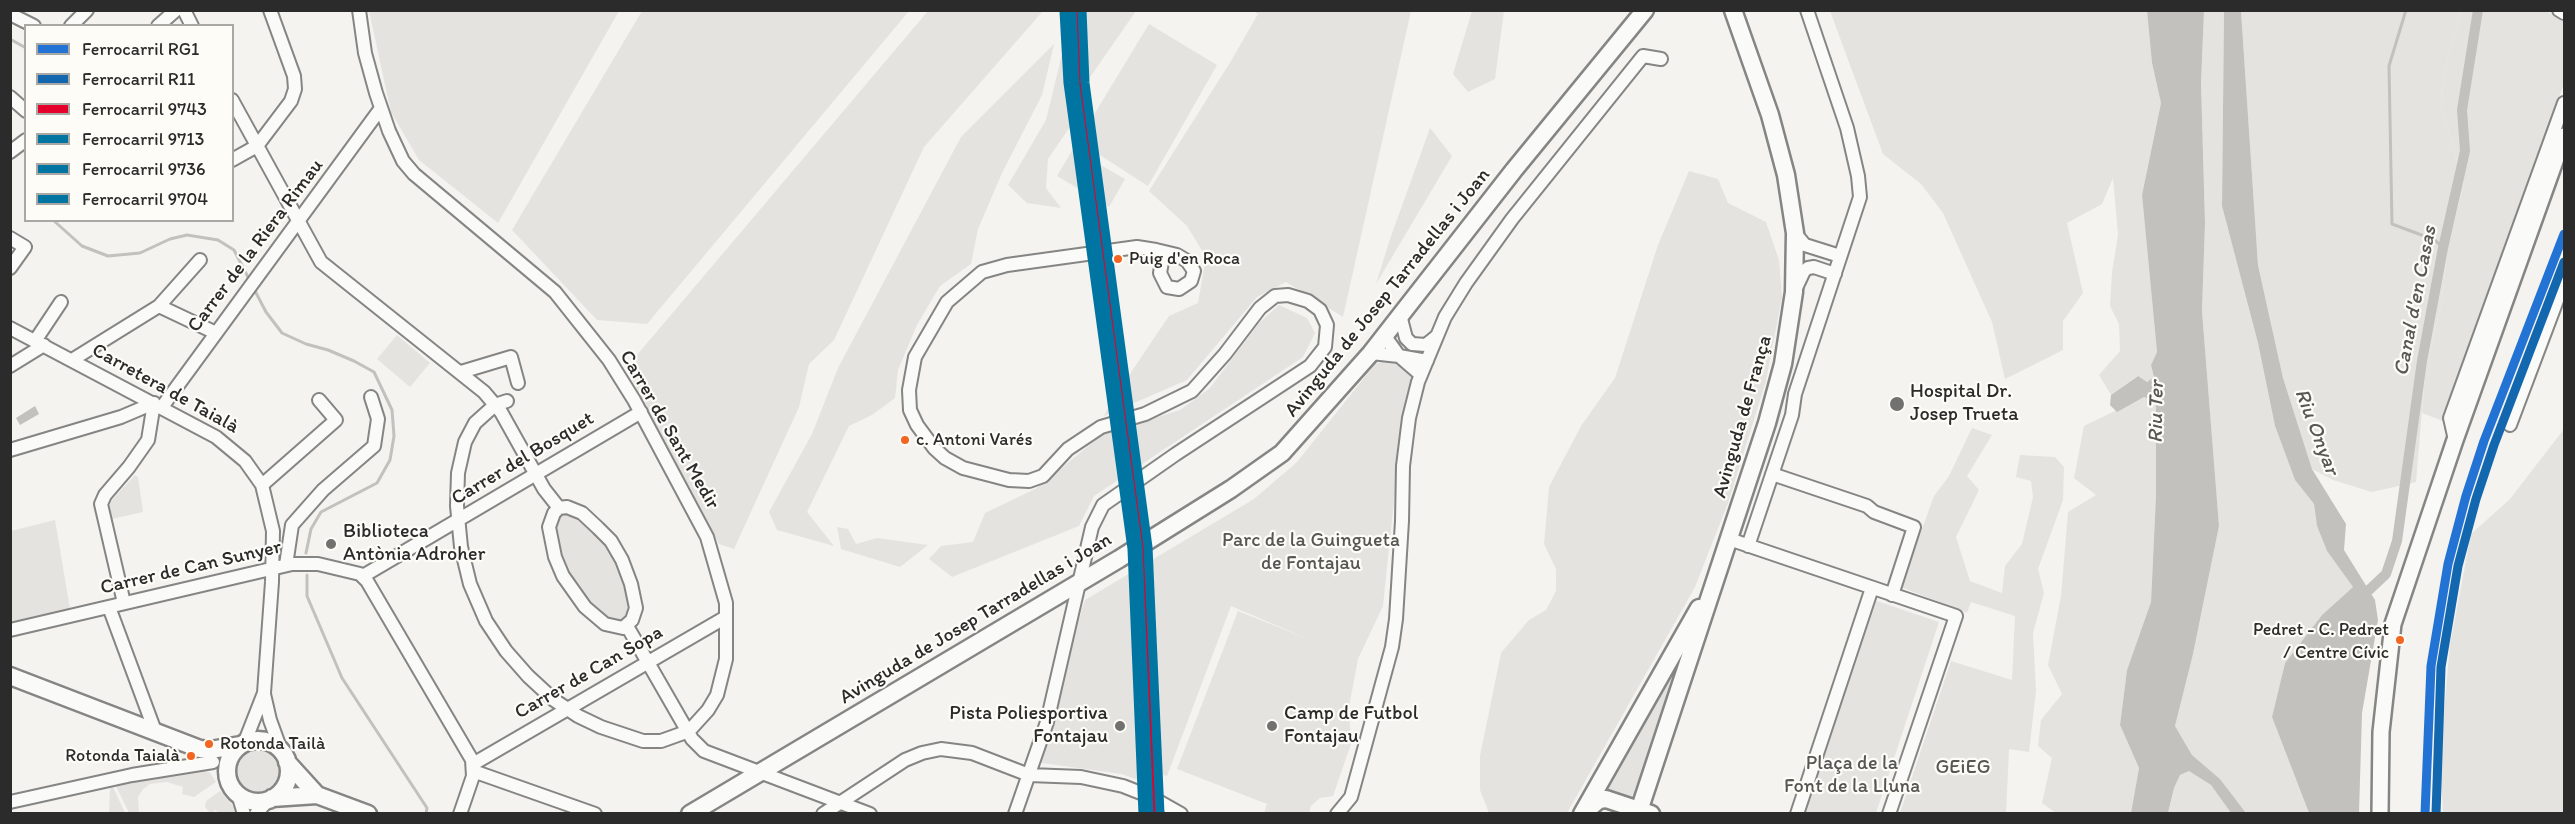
<!DOCTYPE html>
<html>
<head>
<meta charset="utf-8">
<style>
	body { margin:0 }
	#map { position:relative; width:2575px; height:824px; overflow:hidden; background:#f4f3f0; font-family:Itim,sans-serif }
	canvas { display:block }
	.frame { position:absolute; inset:0; border:12px solid #2b2b2b; pointer-events:none }
	.legend { position:absolute; left:24px; top:24px; width:210px; height:198px; box-sizing:border-box; background:#fdfcf7; border:2px solid #a9a8a5; margin:0; padding:8px 10px; list-style:none; font-size:18px; color:#2b2b2b }
	.legend li { display:flex; align-items:center; gap:12px; height:30px }
	.legend b { width:30px; border:2px solid #a9a8a5 }
</style>
</head>
<body>
<div id="map">
<canvas width="2575" height="824"></canvas>
<div class="frame"></div>
<ul class="legend">
<li><b style="height:8px;background:#2373d5"></b>Ferrocarril RG1</li>
<li><b style="height:8px;background:#1267af"></b>Ferrocarril R11</li>
<li><b style="height:8px;background:#e4002b"></b>Ferrocarril 9743</li>
<li><b style="height:8px;background:#0075a1"></b>Ferrocarril 9713</li>
<li><b style="height:8px;background:#0075a1"></b>Ferrocarril 9736</li>
<li><b style="height:8px;background:#0075a1"></b>Ferrocarril 9704</li>
</ul>
</div>
<script>
const context = document.querySelector('canvas').getContext('2d');
context.lineJoin = 'round';
function fill(path, color) { context.fillStyle = color; context.fill(path, 'evenodd'); }
const shape = rows => new Path2D(rows.map(r => 'M' + r).join(''));
function stroke(path, color, width, dash) { context.strokeStyle = color; context.lineWidth = width; context.lineCap = dash ? 'butt' : 'round'; context.setLineDash(dash || []); context.stroke(path); }
function write(font, color, halo, rows, align = 'center') {
  context.font = font + ' Itim,sans-serif'; context.lineWidth = 4.5; context.setLineDash([]); context.textBaseline = 'middle'; context.strokeStyle = halo; context.fillStyle = color; for (const [text, x, y, turn = 0] of rows) {
    context.save(); context.translate(x, y); context.rotate((+turn || 0) * Math.PI / 180); context.textAlign = isNaN(turn) ? turn : align; if (halo) context.strokeText(text, 0, 0); context.fillText(text, 0, 0); context.restore();
  }
}
fill(shape([
	[2461,11,2546,11,2564,20,2564,83,2443,421,2422,413,2425,374,2442,300,2448,242,2464,185,2441,106,2445,70],
	[55,520,70,609,11,622,11,531]
]), '#e4e3df');
fill(shape([
	[369,11,369,10,619,11,498,223,419,160,391,112],
	[642,11,909,11,647,324,597,320,512,230],
	[928,11,1043,11,924,147,834,340,809,364,799,407,734,549,719,544,626,368],
	[1079,11,1136,11,1079,93,1078,115,1048,159,1046,188,1061,208,1027,203,1008,185,1046,120,1070,21],
	[1254,11,1411,11,1343,317,1286,282,1257,297,1187,380,1104,416,1113,399,1169,316,1198,303,1206,257,1187,226,1149,191,1231,61,1258,14],
	[1472,11,1504,11,1495,79,1468,92,1453,74],
	[1830,11,2147,11,2152,63,2161,103,2142,195,2157,352,2151,365,2154,377,2147,382,2137,376,2111,395,2099,375,2120,351,2119,324,2110,306,2112,272,2118,235,2113,178,2102,204,2067,223,2083,293,2063,321,2063,350,2005,379,1992,322,1943,213,1921,184,1883,154],
	[2204,11,2224,11,2222,206,2258,343,2275,426,2295,480,2314,504,2317,526,2327,551,2353,587,2322,615,2285,663,2272,717,2309,813,2246,813,2220,779,2192,755,2175,726,2193,654,2219,526,2202,311,2205,223,2201,83],
	[2241,11,2461,11,2445,70,2441,106,2464,185,2448,242,2442,300,2425,374,2416,482,2372,492,2333,480,2312,469,2283,378,2258,265],
	[1149,24,1217,65,1148,186,1078,141],
	[1054,44,1042,95,1002,173,978,229,971,264,940,286,917,325,898,370,895,398,872,415,849,426,807,512,834,546,777,530,769,512,812,434,838,368,961,137],
	[1430,128,1452,156,1376,284,1390,239],
	[1073,149,1125,179,1109,207,1057,176],
	[1689,171,1718,179,1728,203,1766,222,1779,260,1782,297,1766,381,1728,503,1695,587,1567,813,1489,813,1480,790,1480,756,1501,653,1529,620,1546,610,1556,591,1556,569,1544,544,1549,487,1581,426,1615,378,1658,245],
	[1279,305,1307,318,1315,333,1303,357,1094,496,1079,526,952,577,929,559,941,546,973,542,985,513,1037,488,1103,434,1180,410,1210,388,1259,323],
	[397,335,430,363,410,387,377,359],
	[1396,360,1411,375,1411,382,1401,433,1383,606,1358,659,1349,707,1351,744,1333,796,1320,798,1311,806,1309,813,1264,813,1267,804,1177,769,1238,611,1308,639,1231,606,1167,776,1142,768,1138,780,1122,774,1035,762,1085,600,1254,499,1297,462,1376,363],
	[2144,397,2156,402,2156,495,2151,602,2127,670,2120,725,2139,768,2131,813,2056,813,2042,803,2052,758,2038,746,2041,720,2062,694,2048,665,2061,596,2068,512,2096,495,2074,478,2084,426],
	[1972,428,1992,435,1967,476,1979,490,1956,537,1970,581,2002,593,2005,566,2022,544,2033,497,2031,481,2016,477,2020,455,2055,457,2064,467,2063,500,2038,569,2044,593,2033,633,2036,691,2029,752,2009,749,2006,813,1900,813,1951,661,2012,680,2015,616,1971,602,1967,613,1901,587,1934,496,1949,476],
	[2564,429,2564,813,2443,813,2440,757,2450,645,2471,534,2510,499],
	[135,475,138,477,143,512,112,519,109,507,112,500],
	[561,510,572,512,608,544,624,574,631,612,626,620,609,621,596,612,566,573,552,526],
	[837,527,848,529,856,544,877,538,928,545,900,567,841,549],
	[1874,600,1939,622,1876,813,1801,814],
	[1677,660,1679,661,1638,790,1634,795,1626,798,1613,794,1607,790,1605,784],
	'232 771a25 25 0 1 1 50 0a25 25 0 1 1-50 0Z',
	[199,768,210,773,216,782,194,797,182,794,183,787,167,782,150,784,143,789,138,797,139,814,129,813,116,786],
	[2189,771,2211,785,2231,813,2168,814,2174,788,2180,775],
	[113,787,125,813,109,813,110,788],
	[220,791,233,806,237,813,218,813,216,810,210,813,205,807,206,801]
]), '#e4e3e0');
fill(shape([
	[2147,11,2204,11,2201,83,2205,223,2202,311,2219,526,2193,654,2175,726,2192,755,2220,779,2246,813,2231,813,2211,785,2189,771,2180,775,2174,788,2168,813,2131,813,2139,768,2120,725,2127,670,2151,602,2156,495,2156,402,2144,397,2117,412,2110,405,2111,395,2138,376,2147,382,2154,377,2151,365,2157,352,2142,195,2161,103,2152,63],
	[2224,11,2241,11,2258,265,2283,378,2312,469,2346,524,2344,550,2375,600,2378,620,2362,713,2359,813,2309,813,2272,717,2285,663,2322,615,2353,587,2327,551,2317,526,2314,504,2295,480,2275,426,2258,343,2222,206],
	[35,406,39,414,20,425,16,418]
]), '#c2c1be');
stroke(shape([
	[2406,10,2389,66,2392,224,2435,240,2443,248],
	[10,39,26,48],
	[53,220,82,246,108,256,140,253,170,239,187,235,218,240,234,250,250,281],
	[253,287,266,312,282,333,306,344,328,350,354,361,374,372,392,410,394,436,390,460,377,483,321,512,311,529,306,553],
	[307,575,307,596,342,678,427,808,426,814]
]), '#c2c1be', 3);
stroke(shape([
	[2369,590,2386,574,2397,541,2422,361,2443,248,2465,151,2462,110,2478,10]
]), '#c2c1be', 10);
const minor = shape([
	[184,10,192,26],
	[359,10,365,53,376,93,389,131,403,161,414,174,555,292,609,360,634,400,707,537,726,603,726,659,717,695,708,710,689,731,661,741,643,741,601,727,578,716,554,700,528,676,506,651,486,621,470,584,461,547,457,506,458,473,465,442,475,423,495,405,507,401],
	[2559,10,2564,13],
	[10,14,34,26],
	[71,26,87,10],
	[158,26,176,10],
	[10,97,26,111],
	[232,100,321,262,484,392,501,412,544,489,559,508],
	[10,152,26,140],
	[232,160,257,146,291,101,295,89,294,76,270,10],
	[1795,233,1805,245,1840,256],
	[10,238,25,247,10,268],
	[1156,250,1177,255,1187,261,1194,271,1191,281,1179,289,1167,287,1160,273,1162,262,1156,250],
	[1796,288,1804,271,1808,268,1814,267,1835,274],
	[159,306,216,333],
	[1400,315,1406,338,1412,344,1426,345,1437,336],
	[10,328,216,437,245,461,262,485,273,531,272,582,264,693,244,744],
	[1384,335,1399,356,1427,361],
	[35,341,61,302],
	[1371,353,1399,356,1421,375],
	[72,360,159,306,200,260],
	[10,366,44,345],
	[461,372,511,357,518,383],
	[162,407,381,108],
	[2510,425,2564,282],
	[2455,440,2450,418,2564,103],
	[10,450,121,417,154,403],
	[1772,474,1867,506,1874,512,1914,527,1892,595],
	[262,485,336,420,319,400],
	[567,507,582,513,598,528,611,541,622,560,631,584,636,608,632,620,623,628,605,624,585,607,563,576,555,557,549,527,554,513,559,508,567,507],
	[1729,539,1956,616,1889,814],
	[1748,546,1792,415,1795,394,1860,197,1858,176,1847,128,1807,10],
	[286,565,292,525,323,490,374,446,378,419,371,397],
	[363,576,641,412],
	[124,603,101,504,105,495,129,467,148,440,154,403],
	[109,607,155,731],
	[627,626,692,739,704,751,870,814],
	[10,630,292,564,318,564,360,574,367,581,472,760,473,776,460,814],
	[264,694,270,720,282,753],
	[473,764,726,617],
	[473,771,595,814],
	[238,794,244,814],
	[10,802,132,775,213,762],
	[256,814,268,800],
	[823,814,905,760,922,753,941,749,972,753,1029,775,1081,777,1123,786,1151,797,1181,814],
	[1015,814,1047,722,1092,527,1103,505,1176,454,1310,366,1325,347,1327,325,1320,310,1308,301,1288,295,1275,296,1260,308,1225,354,1192,391,1145,414,1101,427,1068,449,1043,476,1029,481,1009,480,963,468,945,458,934,448,917,425,910,410,909,390,915,357,947,302,982,272,1007,265,1137,247,1156,250],
	[1337,814,1351,797,1392,647,1396,619,1402,521,1403,466,1409,418,1418,382,1445,317,1466,283,1512,219,1643,56,1661,59],
	[1797,814,1872,588]
]);
const tertiary = shape([
	[2380,814,2381,732,2393,624,2455,440,2564,136]
]);
const secondary = shape([
	[10,676,200,749,210,750,241,745],
	'227 771a31 31 0 1 1 62 0a31 31 0 1 1-62 0Z',
	[287,762,317,795],
	[272,798,317,795,368,814],
	[1586,811,1599,800,1606,799,1651,814],
	[690,814,1119,559,1231,489,1282,453,1371,353,1514,170,1645,10],
	[1582,814,1699,608],
	[1638,814,1767,423,1783,364,1794,292,1795,233,1786,175,1770,115,1733,10]
]);
stroke(minor, '#858584', 16);
stroke(tertiary, '#858584', 20);
stroke(secondary, '#858584', 21);
stroke(minor, '#fafaf8', 12);
stroke(tertiary, '#fafaf8', 15);
stroke(secondary, '#fafaf8', 16);
stroke(shape([
	[2425,814,2431,666,2448,564,2466,496,2484,441,2564,234]
]), '#2373d5', 9);
stroke(shape([
	[2436,814,2441,667,2458,566,2476,499,2494,445,2564,262]
]), '#1267af', 9);
stroke(shape([
	[1074,10,1078,82,1142,548,1154,814]
]), '#e4002b', 9);
stroke(shape([
	[1064,11,1068,83,1132,549,1143,814]
]), '#0075a1', 9);
stroke(shape([
	[1082,10,1085,83,1148,547,1160,814]
]), '#0075a1', 9);
stroke(shape([
	[1072,10,1075,84,1138,548,1149,814]
]), '#0075a1', 9);
for (const [x, y, r, color] of [
	[1118,259,5,"#f26522"],
	[1897,404,8,"#717170"],
	[905,440,5,"#f26522"],
	[331,544,6,"#717170"],
	[2400,640,5,"#f26522"],
	[1120,726,6,"#717170"],
	[1272,726,6,"#717170"],
	[209,744,5,"#f26522"],
	[191,756,5,"#f26522"]
]) { const dot = new Path2D(); dot.arc(x, y, r, 0, 2 * Math.PI); context.fillStyle = color; context.fill(dot); stroke(dot, '#fdfcf7', 2); }
write('18px', '#2b2b2b', '#fdfcf7', [
	["Puig d'en Roca",1129,259],
	["c. Antoni Varés",916,440],
	["Pedret - C. Pedret",2389,630,"right"],
	["/ Centre Cívic",2389,653,"right"],
	["Rotonda Tailà",220,744],
	["Rotonda Taialà",180,756,"right"]
], 'left');
write('20px', '#2b2b2b', '#fdfcf7', [
	["Carrer de la Riera Rimau",256,246,-53],
	["Avinguda de Josep Tarradellas i Joan",1388,293,-51],
	["Carretera de Taialà",165,389,29],
	["Avinguda de França",1743,417,-74],
	["Carrer de Sant Medir",669,430,60],
	["Carrer del Bosquet",523,459,-31],
	["Carrer de Can Sunyer",191,568,-13],
	["Avinguda de Josep Tarradellas i Joan",976,619,-31],
	["Carrer de Can Sopa",589,673,-30]
]);
write('20px', '#2b2b2b', '#fdfcf7', [
	["Hospital Dr.",1910,392],
	["Josep Trueta",1910,415],
	["Biblioteca",343,532],
	["Antònia Adroher",343,555],
	["Pista Poliesportiva",1108,714,"right"],
	["Fontajau",1108,737,"right"],
	["Camp de Futbol",1284,714],
	["Fontajau",1284,737]
], 'left');
write('20px', '#565655', '#fdfcf7', [
	["Parc de la Guingueta",1311,541],
	["de Fontajau",1311,564],
	["Plaça de la",1852,764],
	["Font de la Lluna",1852,787],
	["GEiEG",1963,768]
]);
write('italic 21px', '#585857', '#fdfcf7', [
	["Canal d'en Casas",2416,301,-79],
	["Riu Ter",2157,412,-89],
	["Riu Onyar",2316,432,69]
]);
</script>
</body>
</html>
